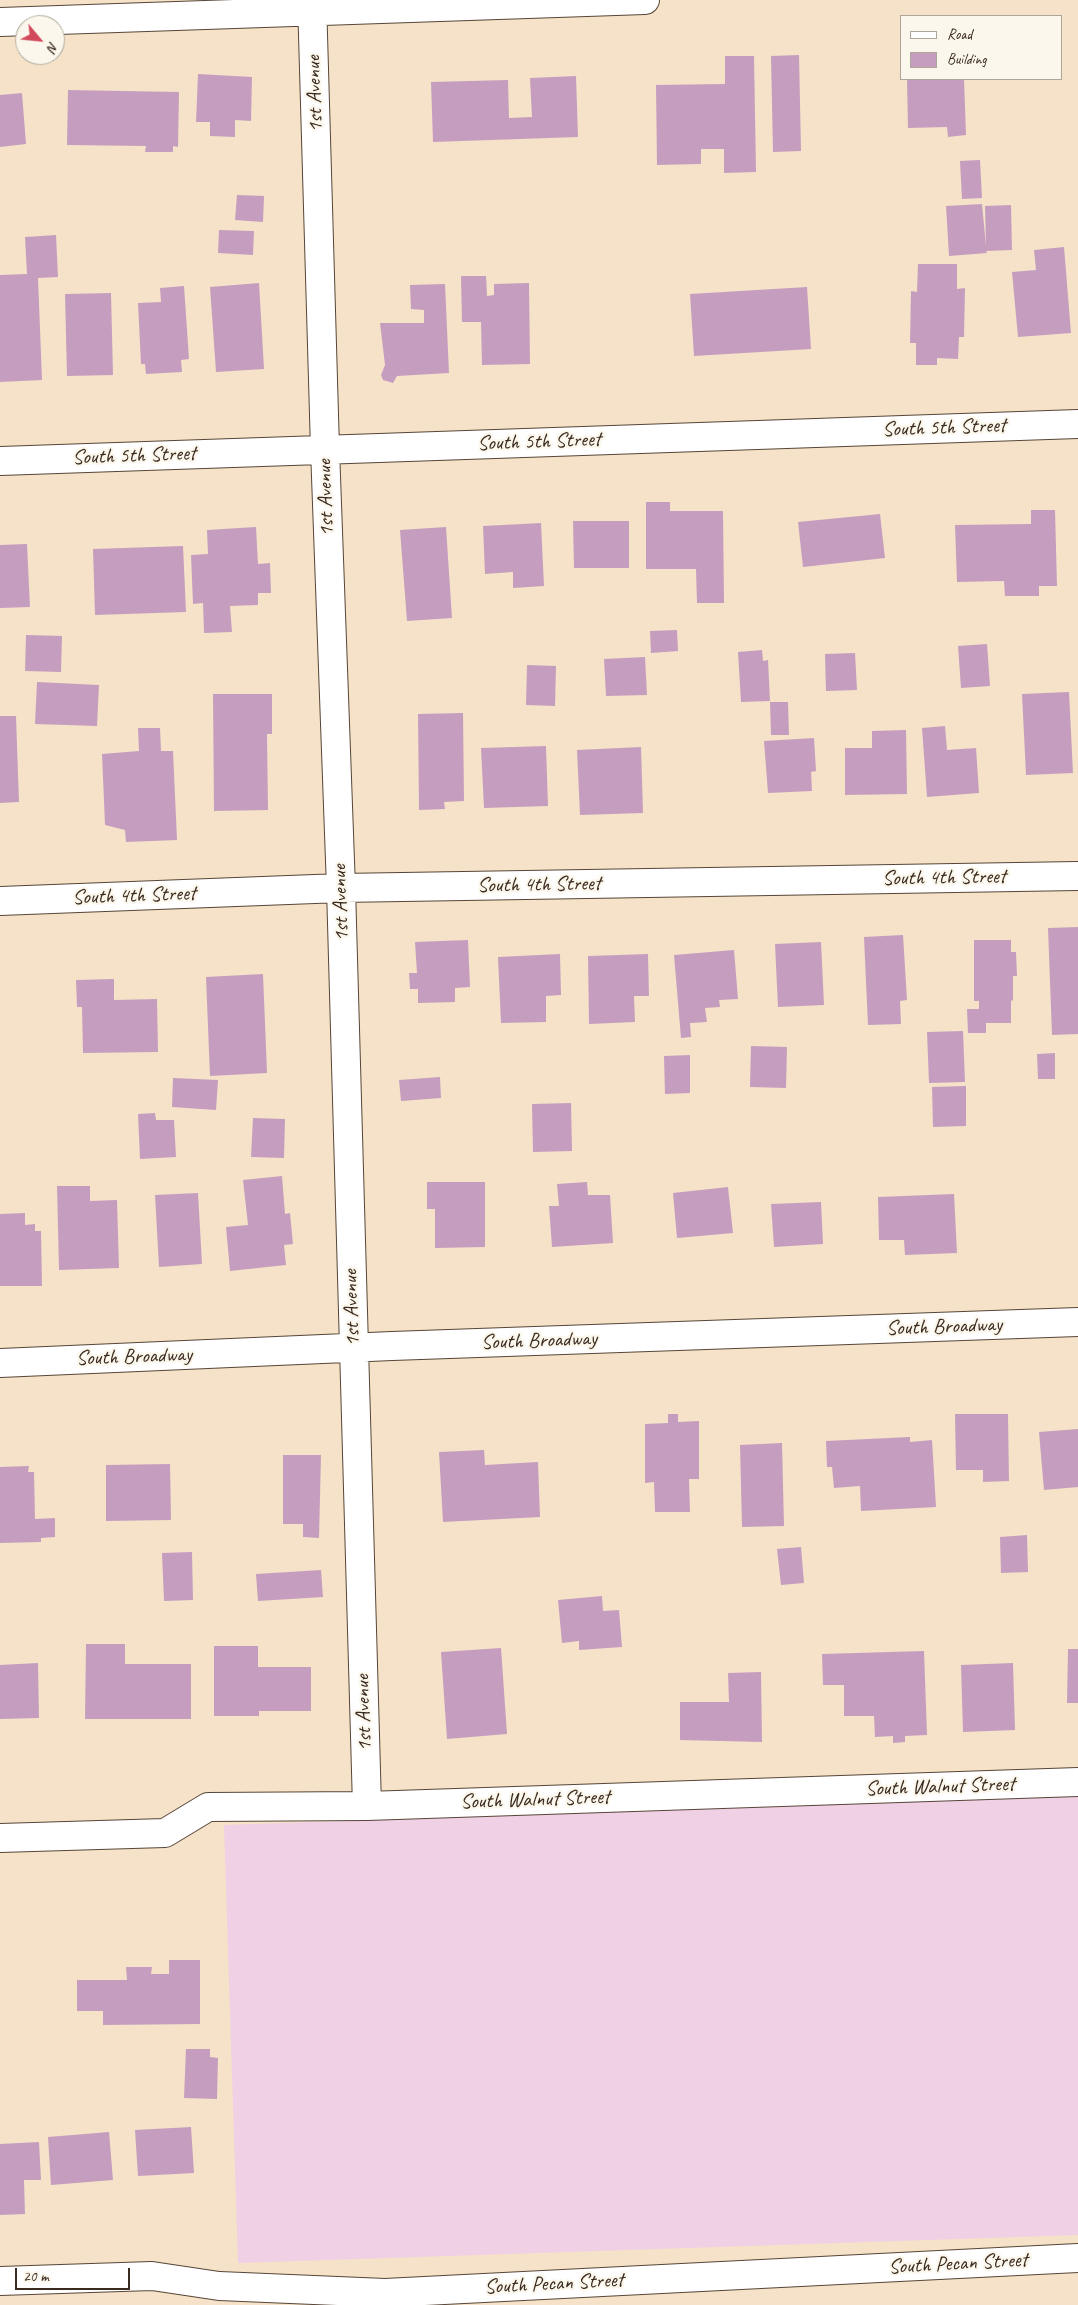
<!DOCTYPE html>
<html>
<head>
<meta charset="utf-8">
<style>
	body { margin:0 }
	#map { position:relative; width:1078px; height:2305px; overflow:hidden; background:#f5e2c8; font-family:Caveat,sans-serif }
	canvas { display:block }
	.legend { position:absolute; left:900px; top:15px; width:162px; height:65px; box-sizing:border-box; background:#fbf7ec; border:1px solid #aea59a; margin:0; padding:6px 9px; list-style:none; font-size:15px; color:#3b2a1e }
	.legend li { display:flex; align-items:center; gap:10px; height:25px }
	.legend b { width:25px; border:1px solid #aea59a }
	.north { position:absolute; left:15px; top:15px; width:50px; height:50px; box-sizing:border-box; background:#fbf7ec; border:1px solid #aea59a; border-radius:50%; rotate:118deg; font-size:14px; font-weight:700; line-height:20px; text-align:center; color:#3b2a1e }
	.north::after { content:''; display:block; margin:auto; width:18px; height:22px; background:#d1495b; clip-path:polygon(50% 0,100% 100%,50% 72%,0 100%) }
	.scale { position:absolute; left:15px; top:2268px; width:115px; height:22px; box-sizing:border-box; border:2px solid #3b2a1e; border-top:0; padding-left:6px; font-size:15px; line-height:18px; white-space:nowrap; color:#3b2a1e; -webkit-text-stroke:4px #fbf7ec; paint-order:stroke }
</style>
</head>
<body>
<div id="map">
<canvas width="1078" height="2305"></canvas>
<ul class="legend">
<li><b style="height:6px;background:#fff"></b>Road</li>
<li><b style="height:14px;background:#c59ebf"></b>Building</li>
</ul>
<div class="north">N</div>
<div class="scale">20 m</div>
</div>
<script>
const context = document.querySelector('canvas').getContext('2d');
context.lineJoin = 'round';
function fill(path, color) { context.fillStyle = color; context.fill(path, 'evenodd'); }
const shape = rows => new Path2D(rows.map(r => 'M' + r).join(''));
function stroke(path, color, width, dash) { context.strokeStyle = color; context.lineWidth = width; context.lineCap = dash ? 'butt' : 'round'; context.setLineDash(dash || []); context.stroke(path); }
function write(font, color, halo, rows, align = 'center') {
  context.font = font + ' Caveat,sans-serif'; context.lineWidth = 4.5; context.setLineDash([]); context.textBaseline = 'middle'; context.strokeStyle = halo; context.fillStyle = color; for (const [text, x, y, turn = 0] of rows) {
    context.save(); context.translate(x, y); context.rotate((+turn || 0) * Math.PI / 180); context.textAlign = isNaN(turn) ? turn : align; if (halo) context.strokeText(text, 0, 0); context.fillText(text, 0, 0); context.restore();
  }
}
fill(shape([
	[1078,1796,1078,2235,238,2263,224,1825]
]), '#f0d0e5');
fill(shape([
	[799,55,801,151,773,152,771,56],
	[725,56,754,56,756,172,724,173,724,149,701,149,701,164,657,165,656,85,725,84],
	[198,74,252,77,251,121,235,120,235,137,210,136,210,122,196,122],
	[576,76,578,137,433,142,431,82,508,80,509,118,532,117,530,78],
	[907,79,964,79,966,135,948,137,947,127,908,128],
	[68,90,179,92,178,147,173,146,173,152,145,152,146,146,67,145],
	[22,93,26,144,0,147,0,95],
	[980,160,982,198,962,199,960,161],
	[237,195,264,196,263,222,235,220],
	[982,204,986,246,985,206,1011,205,1012,250,986,251,987,253,949,256,946,206],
	[219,230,254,231,253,255,218,253],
	[56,235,58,277,38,278,42,380,0,382,0,275,27,274,25,237],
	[1064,247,1071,333,1018,337,1012,272,1036,270,1034,250],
	[918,264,957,264,957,289,965,288,964,337,959,337,958,359,937,358,937,365,916,365,916,343,910,343,911,291,917,292],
	[461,276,486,276,487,296,494,295,494,284,529,283,530,364,482,365,481,322,462,322],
	[259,283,264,369,216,372,210,287],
	[445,284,449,373,397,376,393,383,383,380,381,375,385,365,380,323,424,323,424,310,411,309,410,285],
	[184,286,189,359,181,360,182,372,146,374,145,364,141,364,138,303,161,302,160,288],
	[807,287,811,349,694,356,690,294],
	[111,293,113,375,67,376,65,294],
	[646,502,670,502,670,511,723,511,724,603,697,603,696,569,646,569],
	[1031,510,1055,510,1057,586,1039,586,1039,596,1005,596,1004,581,957,582,955,525,1031,524],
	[880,514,885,558,803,567,798,522],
	[573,521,629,521,629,568,574,568],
	[541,523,544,586,513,588,513,572,485,574,483,526],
	[256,527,258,564,270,563,271,593,258,593,258,605,230,606,232,632,204,633,203,603,193,604,191,555,208,554,207,530],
	[446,527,452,618,407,621,400,530],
	[27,544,30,607,0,608,0,545],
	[183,546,186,612,95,615,93,549],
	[677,630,678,651,651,653,650,631],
	[26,635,62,636,61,672,25,671],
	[987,644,990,686,961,688,958,646],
	[762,650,763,661,768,660,770,701,741,702,738,652],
	[855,653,857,690,826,691,825,654],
	[645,657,647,695,606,696,604,659],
	[527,665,556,666,555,706,526,705],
	[37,682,99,685,97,726,35,724],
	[1069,692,1073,773,1026,775,1022,694],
	[213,694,272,694,272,734,267,734,268,810,214,811],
	[770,702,788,702,789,735,771,735],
	[463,713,464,801,444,802,445,809,419,810,418,714],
	[0,716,16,716,19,802,0,803],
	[945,726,947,750,976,748,979,793,927,797,922,728],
	[138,728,160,728,161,751,173,751,177,840,126,842,125,830,105,825,102,754,139,751],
	[906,730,907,794,845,795,845,748,872,748,872,731],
	[814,738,816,771,811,772,812,791,768,793,764,741],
	[546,746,548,806,484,808,481,748],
	[641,747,643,813,580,815,577,750],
	[1078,927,1078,1034,1052,1035,1048,928],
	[903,935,907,1000,900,1001,901,1024,868,1025,864,937],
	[468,940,470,987,455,988,455,1002,418,1003,418,989,410,989,409,973,417,973,415,942],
	[974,940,1011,940,1011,952,1016,952,1017,976,1013,976,1013,1000,1011,1001,1011,1023,986,1023,986,1033,968,1033,967,1009,979,1009,979,1001,974,1001],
	[821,942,824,1005,778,1007,775,944],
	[734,950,738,999,719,1000,720,1007,705,1008,707,1022,690,1023,691,1037,681,1038,674,955],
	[560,954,561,995,546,996,546,1022,501,1023,498,957],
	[648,954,649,996,634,996,635,1022,589,1024,588,956],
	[263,974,267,1073,210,1076,206,977],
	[114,979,114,1000,157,999,158,1052,83,1053,82,1007,77,1007,76,980],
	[963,1031,965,1082,929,1083,927,1032],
	[751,1046,787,1047,786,1088,750,1087],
	[1055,1053,1055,1079,1038,1079,1037,1054],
	[690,1055,690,1093,665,1094,664,1056],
	[440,1077,441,1098,401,1101,399,1080],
	[173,1078,218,1080,216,1110,172,1107],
	[966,1086,966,1126,933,1127,932,1087],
	[571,1103,572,1151,533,1152,532,1104],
	[155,1113,156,1120,174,1120,176,1157,140,1159,138,1114],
	[253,1118,285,1119,284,1158,251,1157],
	[282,1176,285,1214,290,1213,293,1244,284,1245,286,1265,230,1271,226,1227,248,1225,243,1180],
	[427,1182,485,1182,485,1247,435,1248,435,1209,427,1209],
	[587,1182,588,1195,610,1195,613,1243,552,1247,549,1206,559,1206,557,1184],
	[57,1186,90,1186,90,1201,117,1200,119,1268,59,1270],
	[728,1187,733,1233,677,1238,673,1193],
	[198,1193,202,1264,159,1267,155,1195],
	[954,1194,957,1253,905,1255,904,1240,879,1240,878,1197],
	[821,1202,823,1244,774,1247,771,1204],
	[25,1213,25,1225,35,1224,35,1231,41,1231,42,1286,0,1286,0,1214],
	[668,1414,678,1414,678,1422,699,1421,699,1479,689,1479,690,1512,655,1512,654,1482,645,1483,645,1424,668,1423],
	[955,1414,1008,1414,1009,1481,983,1482,983,1470,956,1470],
	[1078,1429,1078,1487,1044,1490,1039,1432],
	[910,1437,910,1442,932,1440,936,1507,861,1511,860,1486,834,1488,832,1467,827,1467,826,1441],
	[782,1443,784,1526,742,1527,740,1445],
	[484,1450,485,1465,538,1462,540,1517,443,1522,439,1452],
	[283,1455,321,1455,319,1538,303,1537,303,1524,283,1524],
	[170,1464,171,1520,106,1521,106,1465],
	[29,1466,28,1472,34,1472,35,1519,55,1518,55,1537,41,1538,41,1542,0,1543,0,1467],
	[1027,1535,1028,1572,1001,1573,1000,1537],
	[801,1547,804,1583,781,1585,777,1549],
	[192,1552,193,1600,164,1601,162,1553],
	[321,1570,323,1597,258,1601,256,1574],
	[602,1596,603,1611,619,1610,622,1647,579,1650,579,1641,562,1643,558,1600],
	[86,1644,125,1644,125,1664,191,1664,191,1719,85,1719],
	[214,1646,258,1646,258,1667,311,1667,311,1711,259,1711,259,1716,214,1716],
	[501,1648,507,1734,447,1739,441,1652],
	[1068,1649,1078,1649,1078,1703,1067,1703],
	[924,1651,927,1735,905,1736,905,1742,893,1743,893,1736,875,1737,874,1716,844,1716,844,1685,823,1685,822,1654],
	[38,1663,39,1718,0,1719,0,1665],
	[1013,1663,1015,1730,963,1732,961,1665],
	[761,1672,762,1742,680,1740,680,1702,729,1702,728,1673],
	[169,1960,200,1960,200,2024,103,2025,103,2011,77,2011,77,1980,127,1980,126,1967,152,1967,151,1974,169,1974],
	[186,2049,210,2049,210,2057,218,2058,217,2099,184,2098],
	[191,2127,194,2173,138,2176,135,2130],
	[109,2132,113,2180,51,2185,48,2137],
	[39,2142,41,2180,24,2180,25,2214,0,2215,0,2144]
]), '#c59ebf');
const minor = shape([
	[312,0,325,449,341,888,367,1806],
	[0,22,645,0],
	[0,461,1078,424],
	[0,901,341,888,1078,876],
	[0,1363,392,1346,1078,1322],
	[0,1838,165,1833,208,1807,367,1806,1078,1782],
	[0,2281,152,2276,219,2286,385,2293,1078,2258]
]);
stroke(minor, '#574638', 30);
stroke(minor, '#fff', 28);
write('21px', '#3b2a1e', '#fbf7ec', [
	["1st Avenue",315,94,-92],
	["South 5th Street",944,428,-2],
	["South 5th Street",539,442,-2],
	["South 5th Street",134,456,-2],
	["1st Avenue",326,498,-92],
	["South 4th Street",944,878,-1],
	["South 4th Street",539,885,-1],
	["South 4th Street",134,896,-2],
	["1st Avenue",341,903,-92],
	["1st Avenue",352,1308,-92],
	["South Broadway",944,1327,-2],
	["South Broadway",539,1341,-2],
	["South Broadway",134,1357,-2],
	["1st Avenue",364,1713,-92],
	["South Walnut Street",940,1787,-2],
	["South Walnut Street",535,1800,-2],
	["South Pecan Street",958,2264,-3],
	["South Pecan Street",554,2284,-3]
]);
</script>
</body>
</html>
